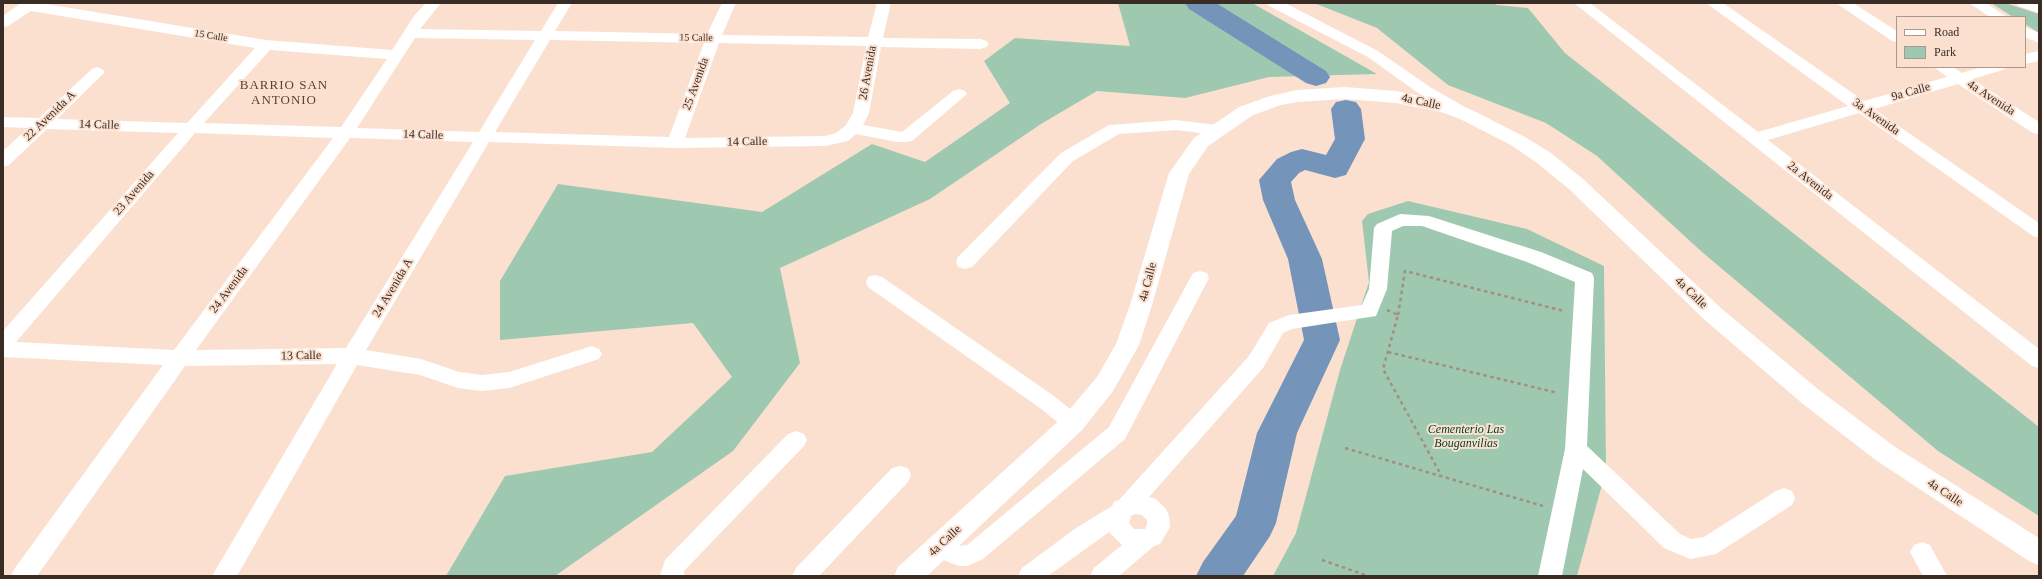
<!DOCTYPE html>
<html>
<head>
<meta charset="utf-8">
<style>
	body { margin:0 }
	#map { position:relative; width:2042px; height:579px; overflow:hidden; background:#fbe0d0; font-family:Georgia,serif }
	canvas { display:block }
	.frame { position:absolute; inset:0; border:4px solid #382c24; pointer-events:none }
	.legend { position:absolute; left:1896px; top:16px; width:130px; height:52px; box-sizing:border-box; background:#fbe0d0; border:1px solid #ad988b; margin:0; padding:5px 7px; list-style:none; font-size:12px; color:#382c24 }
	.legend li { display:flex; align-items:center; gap:8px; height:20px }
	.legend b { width:20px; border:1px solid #ad988b }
</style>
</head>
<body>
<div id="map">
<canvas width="2042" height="579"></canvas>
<div class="frame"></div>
<ul class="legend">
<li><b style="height:5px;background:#fff"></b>Road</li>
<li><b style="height:11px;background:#9ec9b0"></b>Park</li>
</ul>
</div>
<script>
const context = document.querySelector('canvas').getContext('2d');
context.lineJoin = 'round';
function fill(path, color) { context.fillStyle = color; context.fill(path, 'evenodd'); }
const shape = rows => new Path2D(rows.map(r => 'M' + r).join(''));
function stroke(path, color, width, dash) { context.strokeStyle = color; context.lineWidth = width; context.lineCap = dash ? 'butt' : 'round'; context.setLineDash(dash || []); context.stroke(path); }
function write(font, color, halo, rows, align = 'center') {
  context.font = font + ' Georgia,serif'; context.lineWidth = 4; context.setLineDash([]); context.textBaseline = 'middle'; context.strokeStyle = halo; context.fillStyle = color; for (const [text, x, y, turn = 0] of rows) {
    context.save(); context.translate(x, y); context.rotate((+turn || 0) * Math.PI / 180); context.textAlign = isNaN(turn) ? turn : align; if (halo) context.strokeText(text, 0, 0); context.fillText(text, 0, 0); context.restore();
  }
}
fill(shape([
	[1118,3,1252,3,1377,74,1269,77,1185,98,1097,91,1041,124,930,199,780,268,800,363,733,451,555,576,446,576,505,476,652,452,732,377,693,323,500,340,500,281,558,184,762,212,872,144,925,162,1010,103,984,61,1015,38,1130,46],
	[1314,3,1493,3,1497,5,1528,8,1565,53,2039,427,2039,516,1938,451,1702,252,1597,156,1546,123,1448,85,1377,28],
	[1991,3,2005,3,2039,14,2039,33,2025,24,2025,17,2013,17],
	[1408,201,1527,229,1604,266,1606,470,1577,576,1273,576,1296,533,1340,370,1369,282,1362,221,1368,214]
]), '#9ec9b0');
fill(shape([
	[1185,3,1216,3,1326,71,1330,77,1326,83,1316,86,1306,83,1189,9,1185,3],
	[1346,100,1356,102,1361,109,1365,139,1346,175,1335,178,1305,170,1299,173,1291,182,1295,200,1322,259,1340,340,1297,433,1276,523,1270,536,1243,576,1196,576,1203,562,1236,516,1257,433,1304,340,1288,259,1263,200,1259,180,1277,159,1291,152,1302,149,1326,155,1335,139,1331,109,1336,102,1346,100]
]), '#7495b9');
stroke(shape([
	[1387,310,1398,315,1383,369,1441,475],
	[1398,315,1405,271,1564,311],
	[1388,352,1558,393],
	[1345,448,1543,506],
	[1322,560,1368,576]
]), '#a28e82', 2.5, [3.5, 3.5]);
fill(shape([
	[21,3,40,3,266,40,392,50,414,16,426,3,441,3,420,29,541,31,558,3,572,3,555,31,707,34,722,3,736,3,722,35,868,37,877,3,891,3,883,38,981,39,986,41,989,44,986,47,981,49,881,47,869,113,863,125,902,132,953,91,959,89,965,91,967,94,912,141,906,142,897,142,856,134,848,141,825,146,675,148,489,142,366,350,421,359,459,372,482,375,509,372,592,346,599,349,602,354,599,359,509,388,482,391,458,388,420,375,357,365,237,576,212,576,337,364,185,366,37,576,11,576,15,568,163,365,3,357,3,331,178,133,47,129,9,165,3,167,3,151,28,128,3,127,3,117,39,118,92,69,97,67,102,69,105,72,102,75,57,119,187,123,255,48,31,11,8,26,3,27,3,16,21,3],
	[415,38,535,40,479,132,357,128,415,38],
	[550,40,704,43,669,137,495,132,550,40],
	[719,43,866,46,853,113,846,125,836,133,825,136,685,138,719,43],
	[270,50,387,59,341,127,204,123,270,50],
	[195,133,333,138,174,350,16,342,195,133],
	[350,138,473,142,346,348,196,350,350,138],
	[1267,3,1285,3,1378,51,1430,87,1470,110,1472,114,1470,118,1464,119,1458,118,1418,93,1368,57,1269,6,1267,3],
	[1574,3,1590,3,1758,132,1848,106,1706,3,1723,3,1864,101,1947,77,1934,67,1953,67,1962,73,1981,67,2006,67,2003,70,1972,79,2039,122,2039,134,2033,133,1958,84,1874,109,2039,223,2039,238,2033,236,1859,113,1768,140,2039,349,2039,368,2032,366,1574,3],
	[1836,3,1853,3,1897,31,1897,42,1892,41,1836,3],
	[1969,3,1986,3,2007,17,1990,17,1969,3],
	[2016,3,2039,4,2039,13,2018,6,2016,3],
	[2025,27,2039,33,2039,43,2025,37,2025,27],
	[2039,51,2039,61,2025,64,2025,54,2039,51],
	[1176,120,1216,125,1222,126,1224,130,1222,134,1216,135,1176,130,1119,134,1073,161,972,267,965,269,958,267,956,262,958,257,1061,153,1109,125,1176,120],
	[1400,214,1429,216,1541,252,1592,273,1594,278,1587,446,1680,534,1691,539,1704,537,1776,491,1784,488,1792,491,1795,498,1792,505,1716,554,1690,559,1664,548,1583,469,1562,576,1538,576,1565,449,1575,282,1527,262,1422,226,1403,226,1392,231,1387,289,1376,316,1292,329,1283,333,1263,368,1149,497,1156,499,1166,509,1169,516,1170,527,1160,544,1154,546,1119,576,1090,576,1094,568,1122,545,1109,532,1048,576,1018,576,1022,568,1076,528,1112,506,1114,502,1119,500,1249,356,1269,323,1289,315,1362,305,1369,289,1374,228,1377,224,1400,214],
	[1135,514,1142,515,1147,520,1147,525,1145,529,1134,529,1129,523,1131,516,1135,514],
	[1200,271,1207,273,1209,278,1125,439,983,559,967,566,959,566,930,555,926,548,930,541,938,538,959,546,967,545,1109,427,1193,273,1200,271],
	[875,275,882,277,1054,396,1080,417,1084,423,1080,429,1073,432,1066,429,1040,408,868,287,866,282,868,277,875,275],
	[796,431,804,434,807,440,804,446,684,571,684,576,660,576,665,560,788,434,796,431],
	[900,466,908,468,911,475,908,482,819,576,792,576,796,568,892,468,900,466],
	[1922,542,1930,545,1947,576,1923,576,1910,552,1914,545,1922,542]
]), '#fff');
fill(shape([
	[1345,87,1396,91,1452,103,1472,110,1525,137,1551,153,1583,179,1722,309,1819,390,1895,447,2039,538,2039,565,2029,561,1877,461,1803,404,1706,321,1569,189,1537,163,1511,145,1458,118,1441,112,1396,103,1345,99,1297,102,1281,105,1253,115,1208,146,1189,174,1152,305,1139,345,1113,391,1082,430,927,576,894,576,898,567,1064,416,1097,377,1116,344,1130,305,1169,173,1194,138,1239,107,1270,96,1297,90,1345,87]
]), '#fff');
write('10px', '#382c24', '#fbe0d0', [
	["15 Calle",211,36,9],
	["15 Calle",696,38,1]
]);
write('12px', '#382c24', '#fbe0d0', [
	["26 Avenida",868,73,-80],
	["25 Avenida",696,84,-70],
	["9a Calle",1911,92,-16],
	["4a Avenida",1991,98,33],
	["4a Calle",1421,102,12],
	["22 Avenida A",50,116,-44],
	["3a Avenida",1876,117,35],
	["14 Calle",99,125,2],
	["14 Calle",423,135,2],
	["14 Calle",747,142,-1],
	["2a Avenida",1810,181,38],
	["23 Avenida",134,193,-49],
	["4a Calle",1148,282,-75],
	["24 Avenida A",393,288,-59],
	["24 Avenida",229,290,-53],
	["4a Calle",1691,293,44],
	["13 Calle",301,356,-1],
	["4a Calle",1945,493,33],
	["4a Calle",945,541,-43]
]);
write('italic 12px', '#034429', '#fbe0d0', [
	["Cementerio Las",1466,430],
	["Bouganvilias",1466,444]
]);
context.letterSpacing = '1px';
write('13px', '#5d4231', '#fbe0d0', [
	["BARRIO SAN",284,86],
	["ANTONIO",284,101]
]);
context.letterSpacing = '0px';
</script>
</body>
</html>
